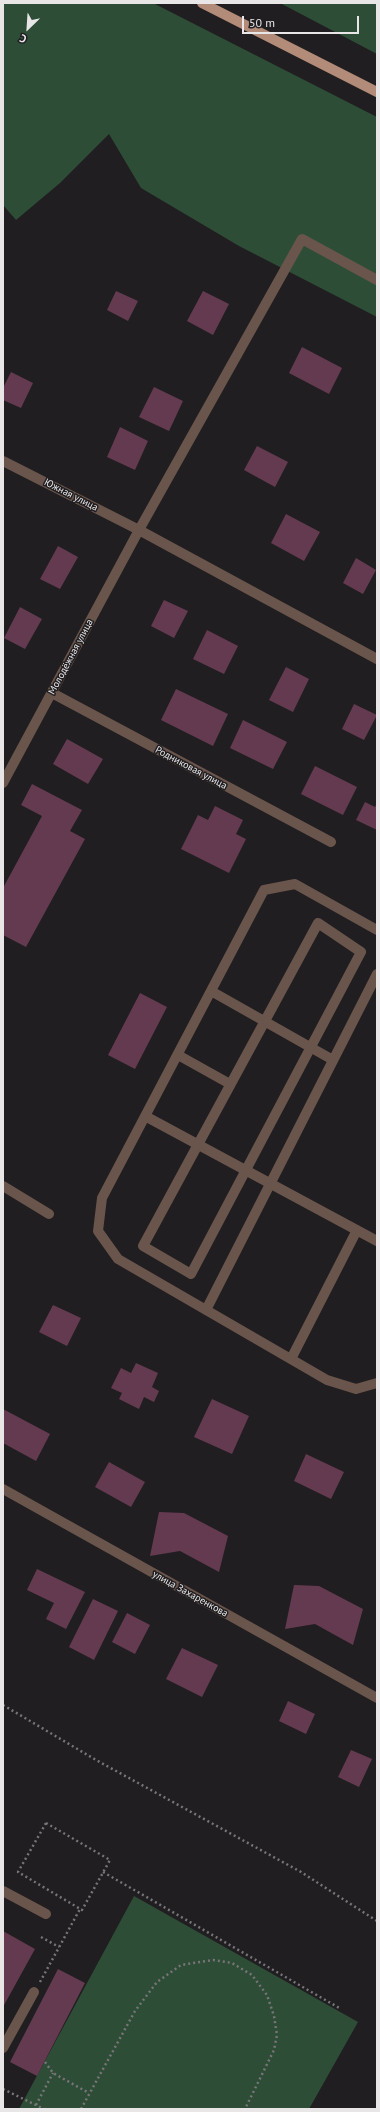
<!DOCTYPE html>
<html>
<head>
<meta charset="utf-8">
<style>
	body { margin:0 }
	#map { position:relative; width:380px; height:2112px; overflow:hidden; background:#201e20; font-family:"PT Sans",sans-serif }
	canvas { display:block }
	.frame { position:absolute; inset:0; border:4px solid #e8e6e7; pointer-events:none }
	.north { position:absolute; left:8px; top:8px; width:40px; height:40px; -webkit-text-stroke:3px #201e20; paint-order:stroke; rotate:205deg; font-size:11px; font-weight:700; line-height:16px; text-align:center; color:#e8e6e7 }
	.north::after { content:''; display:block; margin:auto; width:14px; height:18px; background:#e8e6e7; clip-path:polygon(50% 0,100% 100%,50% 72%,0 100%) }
	.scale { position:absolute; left:242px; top:16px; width:117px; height:18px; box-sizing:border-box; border:2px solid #e8e6e7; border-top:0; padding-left:5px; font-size:12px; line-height:14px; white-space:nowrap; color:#e8e6e7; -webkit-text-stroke:3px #201e20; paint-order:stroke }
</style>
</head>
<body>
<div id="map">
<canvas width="380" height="2112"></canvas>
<div class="frame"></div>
<div class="north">С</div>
<div class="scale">50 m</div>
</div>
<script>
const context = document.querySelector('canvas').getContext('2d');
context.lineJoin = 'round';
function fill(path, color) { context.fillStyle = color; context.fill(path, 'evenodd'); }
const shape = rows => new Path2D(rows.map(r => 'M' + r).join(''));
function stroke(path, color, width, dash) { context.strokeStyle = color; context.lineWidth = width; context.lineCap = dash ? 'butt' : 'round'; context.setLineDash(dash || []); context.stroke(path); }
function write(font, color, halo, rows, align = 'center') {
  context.font = font + ' "PT Sans",sans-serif'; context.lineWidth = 3; context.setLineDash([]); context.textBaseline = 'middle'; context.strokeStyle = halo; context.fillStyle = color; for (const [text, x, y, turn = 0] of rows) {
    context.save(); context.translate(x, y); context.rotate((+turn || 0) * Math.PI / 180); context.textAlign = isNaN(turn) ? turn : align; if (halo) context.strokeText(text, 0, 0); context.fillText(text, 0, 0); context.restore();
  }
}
fill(shape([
	[3,3,153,3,377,117,377,317,239,246,141,188,109,134,60,183,16,220,3,205],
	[280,3,377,3,377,54],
	[134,1896,358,2022,309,2109,19,2109]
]), '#2e4d37');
fill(shape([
	[116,291,138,301,128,321,107,310],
	[203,291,229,304,213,335,187,321],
	[302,347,342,368,329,394,289,373],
	[11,372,33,383,21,408,3,400,3,388],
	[154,387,183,401,169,431,139,417],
	[120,427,148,441,135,470,107,457],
	[257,446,288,462,275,487,244,470],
	[286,514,320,532,304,561,271,543],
	[58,546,78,557,60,589,40,579],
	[356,558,376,570,363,594,343,583],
	[164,600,188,611,174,638,151,626],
	[20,607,42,619,25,649,4,638],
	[207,630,238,646,224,674,193,659],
	[286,667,309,679,293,712,269,700],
	[176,689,228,714,213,746,161,720],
	[354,704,377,715,364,740,342,729],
	[243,720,287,742,273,769,230,748],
	[67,739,103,759,88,784,53,764],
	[315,766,357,787,343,815,301,794],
	[32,784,82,810,70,831,85,839,26,947,3,935,3,888,42,816,21,805],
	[365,802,375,807,377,803,377,830,356,820],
	[215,806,243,820,236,834,246,839,229,873,181,849,198,815,208,820],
	[140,993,167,1007,135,1069,108,1055],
	[53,1305,81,1318,67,1346,39,1332],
	[136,1363,158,1373,152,1387,159,1391,154,1402,144,1397,139,1409,119,1399,122,1393,111,1388,121,1368,131,1373],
	[212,1399,249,1416,232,1454,194,1437],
	[3,1409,50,1434,36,1461,3,1443],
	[306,1454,344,1472,331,1499,294,1481],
	[109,1462,145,1482,131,1507,95,1487],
	[159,1512,184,1513,228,1536,219,1572,180,1551,150,1556],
	[37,1569,85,1592,66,1629,46,1619,54,1603,27,1590],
	[294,1585,319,1586,363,1609,353,1645,315,1624,285,1629],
	[93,1599,118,1611,94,1660,69,1647],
	[127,1613,150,1625,135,1654,112,1642],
	[182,1648,218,1665,202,1697,166,1679],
	[288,1701,315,1714,306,1734,279,1721],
	[351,1750,372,1759,359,1787,338,1777],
	[3,1931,35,1949,3,2007],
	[58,1969,85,1983,37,2076,10,2062]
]), '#643a50');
stroke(shape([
	[3,1705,96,1760,301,1872,377,1921],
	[46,1823,110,1860,82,1910,18,1872,46,1823],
	[103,1872,341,2009],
	[41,1937,59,1947],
	[40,1982,80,1909],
	[45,2062,53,2073,89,2093],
	[3,2089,44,2109],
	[36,2105,53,2073],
	[81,2109,135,2011,157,1982,181,1965,213,1960,232,1963,252,1975,267,1995,274,2016,277,2035,274,2050,245,2109]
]), '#777577', 2.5, [2, 3]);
stroke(shape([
	[3,461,139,530,377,659],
	[52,693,331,842],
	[3,783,139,530,302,239,377,280],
	[318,923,361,952,191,1274,143,1246,318,923],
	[377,930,295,884,264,890,102,1198,98,1231,118,1259,327,1380,356,1389,377,1383],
	[211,991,333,1060],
	[178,1055,230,1084],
	[145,1116,377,1241],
	[3,1186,49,1214],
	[206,1310,377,974],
	[291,1359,357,1230],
	[3,1489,377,1698],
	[3,1891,46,1914],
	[3,2048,34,1992]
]), '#69554c', 10);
stroke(shape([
	[202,3,377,92]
]), '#b38b79', 10);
write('10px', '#e8e6e7', '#201e20', [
	["Южная улица",71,495,27],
	["Молодёжная улица",71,657,-62],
	["Родниковая улица",191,768,28],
	["улица Захаренкова",190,1594,29]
]);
</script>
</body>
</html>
